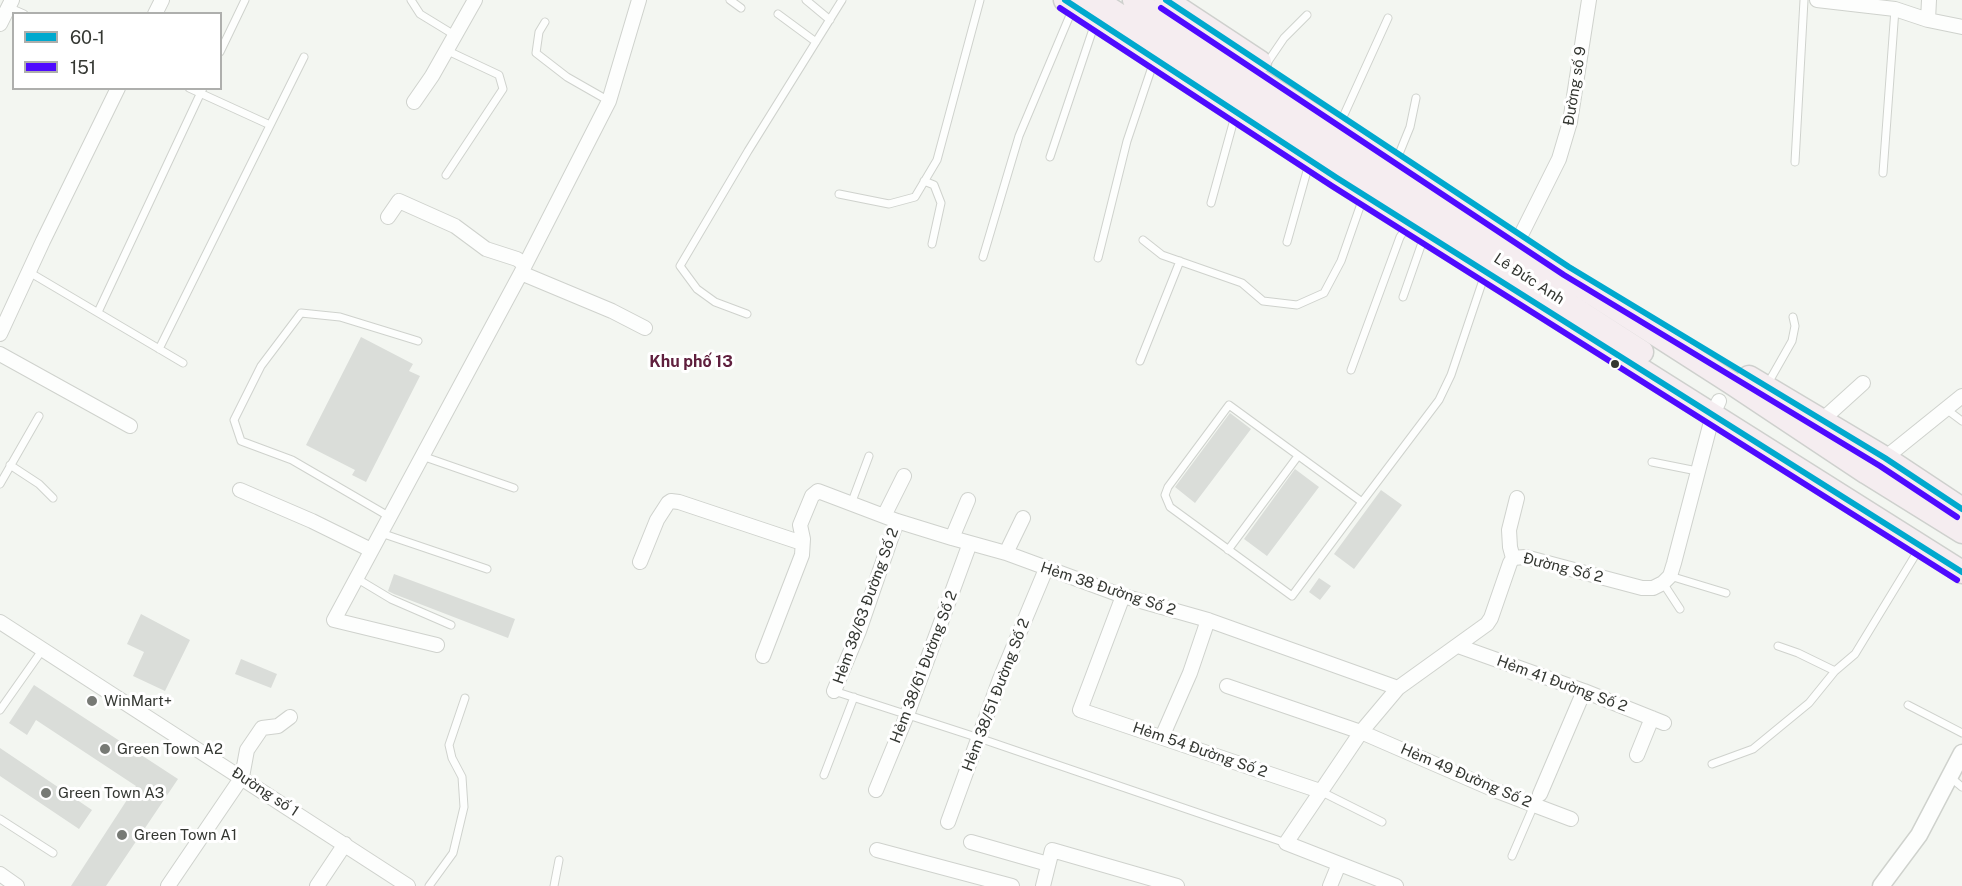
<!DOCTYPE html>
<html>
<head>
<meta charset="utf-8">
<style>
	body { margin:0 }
	#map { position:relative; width:1962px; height:886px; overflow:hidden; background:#f3f6f1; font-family:"Public Sans",sans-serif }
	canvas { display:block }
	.legend { position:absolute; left:12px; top:12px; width:210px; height:78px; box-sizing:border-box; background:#fff; border:2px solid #aeafad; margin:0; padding:8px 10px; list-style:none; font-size:18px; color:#343732 }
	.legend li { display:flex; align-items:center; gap:12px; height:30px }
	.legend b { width:30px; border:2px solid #aeafad }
</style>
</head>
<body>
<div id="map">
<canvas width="1962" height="886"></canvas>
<ul class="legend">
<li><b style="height:8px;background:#00a9ce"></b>60-1</li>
<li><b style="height:8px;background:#4f0aff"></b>151</li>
</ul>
</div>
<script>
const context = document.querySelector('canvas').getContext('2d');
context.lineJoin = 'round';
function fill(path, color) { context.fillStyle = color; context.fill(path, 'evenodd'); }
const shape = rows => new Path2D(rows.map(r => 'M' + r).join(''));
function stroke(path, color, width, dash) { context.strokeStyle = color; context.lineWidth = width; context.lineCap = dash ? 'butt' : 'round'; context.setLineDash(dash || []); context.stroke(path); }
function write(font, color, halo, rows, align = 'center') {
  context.font = font + ' "Public Sans",sans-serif'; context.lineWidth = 6; context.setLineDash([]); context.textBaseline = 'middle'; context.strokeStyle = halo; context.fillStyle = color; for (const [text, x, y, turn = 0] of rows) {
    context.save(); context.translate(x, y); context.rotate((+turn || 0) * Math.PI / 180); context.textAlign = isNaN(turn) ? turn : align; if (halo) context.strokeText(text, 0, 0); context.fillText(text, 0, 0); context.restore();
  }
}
fill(shape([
	[361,337,413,364,409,371,420,376,366,482,352,475,355,470,306,445],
	[1230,413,1251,429,1195,503,1175,487],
	[1295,469,1319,487,1267,556,1244,539],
	[1381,490,1402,505,1354,569,1334,554],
	[394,574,515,619,508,638,394,594,388,591],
	[1319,578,1331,586,1320,600,1309,592],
	[141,614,190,640,165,691,133,676,144,652,127,644],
	[241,659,277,674,271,688,235,674],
	[34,685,178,779,106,886,71,886,136,786,36,720,27,735,9,723],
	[0,748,92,810,79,829,0,776]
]), '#daddd9');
const service = shape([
	[411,0,420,14,456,36],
	[730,0,741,8],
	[806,0,830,20],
	[8,7,24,14],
	[778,14,816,42],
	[545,22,539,32,536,53,567,77,609,101],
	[220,52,245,0],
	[1267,63,1284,38,1307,15],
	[189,88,270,125],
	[1343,117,1388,18],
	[1399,154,1410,127,1416,98],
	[1050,157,1095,23],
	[1795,162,1804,0],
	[1883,173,1895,9],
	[446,175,503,89,499,75,448,51],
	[924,181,934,185,941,203,932,244],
	[839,194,889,204,915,197,937,160,980,0],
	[1211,203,1235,116],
	[1143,240,1162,255,1242,283,1263,301,1297,305,1324,293,1341,261,1363,198],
	[1287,242,1309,164],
	[983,257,1019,136,1073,8],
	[1098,258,1127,141,1154,61],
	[29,272,183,363],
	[1403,297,1424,237],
	[98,312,203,88],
	[747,314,715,302,697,289,680,266,748,151,842,0],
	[159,349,304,57],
	[1140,361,1180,261],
	[1351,370,1400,237,1408,225],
	[1767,385,1792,341,1795,326,1793,317],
	[1946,409,1962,421],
	[422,456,514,488],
	[1652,462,1697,471],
	[10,465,39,484,53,498],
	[0,484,39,416],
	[1362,502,1229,405,1168,487,1165,495,1170,507,1292,596,1362,502,1439,400,1451,375,1485,274],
	[851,504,869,456],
	[390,517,292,460,241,441,234,420,261,366,301,313,340,317,418,341],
	[381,533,487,569],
	[1228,550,1298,456],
	[1670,576,1726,593],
	[356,578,391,599,451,625],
	[1663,583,1680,609],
	[1778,646,1798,653,1835,671],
	[834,691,979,738,1286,843],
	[1908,705,1962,733],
	[0,710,43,649],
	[1712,764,1753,749,1809,703,1835,671,1855,654,1919,549],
	[824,775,854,697],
	[1949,776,1962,787],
	[1320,791,1382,822],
	[0,819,53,853],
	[1512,856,1534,805],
	[429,886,453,853,464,807,462,777,452,758,449,745,465,698],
	[554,886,559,860]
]);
const minor = shape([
	[1817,0,1895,9,1928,20,1962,27],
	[155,14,162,0],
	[1928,20,1929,0],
	[0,24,12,0],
	[414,102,432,76,475,0],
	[388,217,399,201,455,226,486,249,517,259,524,264],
	[1521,235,1559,159,1570,122,1589,0],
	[521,273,612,311,645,328],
	[0,334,43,241,118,88],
	[0,354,130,426],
	[1821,421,1863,383],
	[1885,458,1962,396],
	[240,490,312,521,371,550],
	[884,516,904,476],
	[952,538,968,500],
	[1006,553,1023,518],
	[1513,558,1510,547,1509,530,1517,498],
	[640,562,657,520,668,503,671,501,679,502,802,543],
	[1123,596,1080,710,1320,791],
	[0,622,408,886],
	[437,645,334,620,521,273,609,101,639,0],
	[1458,646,1584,691,1664,723],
	[763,656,802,555,803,539,800,525,812,496,818,491,897,521,952,538,1006,553,1123,596,1208,620,1398,688],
	[1227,686,1361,732,1497,791,1571,819],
	[834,691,859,631,897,521],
	[1162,737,1190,673,1208,620],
	[1637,755,1652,718],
	[876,790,907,715,970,543],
	[1540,794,1584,691],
	[948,822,1000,679,1046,569],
	[971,842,1048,864],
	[877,850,1012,886],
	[0,874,17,886],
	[168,886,242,777,247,750,262,728,278,726,290,717],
	[317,886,345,844],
	[1043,886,1052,850,1177,886],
	[1330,886,1339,864],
	[1396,886,1286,843,1361,732,1398,688,1487,624,1491,618,1510,563,1513,558,1525,557,1642,588,1653,588,1663,583,1670,576,1674,563,1713,414,1719,401]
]);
const tertiary = shape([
	[1881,886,1919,835,1962,753]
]);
const trunk = shape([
	[1065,0,1337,178,1962,572],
	[1096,0,1642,352],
	[1134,0,1730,382,1867,473,1962,532],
	[1166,0,1260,62],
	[1749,377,1885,458,1962,509]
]);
stroke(service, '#cfd2cd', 9);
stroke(minor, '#cfd2cd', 16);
stroke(tertiary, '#cfd2cd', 19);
stroke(trunk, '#ced0cd', 25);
stroke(service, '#fdfefd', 7);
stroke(minor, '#fdfefd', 14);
stroke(tertiary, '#fdfefd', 16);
stroke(trunk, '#f5edf0', 22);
stroke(shape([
	[1065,0,1337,178,1962,572],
	[1166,0,1569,267,1885,458,1962,509]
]), '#00a9ce', 6);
stroke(shape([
	[1060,8,1332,186,1957,580],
	[1161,8,1564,275,1880,466,1957,517]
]), '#4f0aff', 6);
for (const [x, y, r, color] of [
	[1615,364,5,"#343732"],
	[92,701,6,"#777a75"],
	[105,749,6,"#777a75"],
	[46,793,6,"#777a75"],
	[122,835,6,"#777a75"]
]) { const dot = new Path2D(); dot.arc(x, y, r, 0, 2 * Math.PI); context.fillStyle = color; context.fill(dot); stroke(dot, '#fff', 2); }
write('15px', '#343732', '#fff', [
	["Đường số 9",1575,86,-81],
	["Lê Đức Anh",1529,279,33],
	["Đường Số 2",1563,568,14],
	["Hẻm 38 Đường Số 2",1108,589,18],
	["Hẻm 38/63 Đường Số 2",866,606,-70],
	["Hẻm 38/61 Đường Số 2",924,667,-69],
	["Hẻm 41 Đường Số 2",1562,684,20],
	["Hẻm 38/51 Đường Số 2",996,695,-69],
	["Hẻm 54 Đường Số 2",1200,750,19],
	["Hẻm 49 Đường Số 2",1466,776,23],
	["Đường số 1",265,792,33]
]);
write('15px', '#343732', '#fff', [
	["WinMart+",104,701],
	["Green Town A2",117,749],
	["Green Town A3",58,793],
	["Green Town A1",134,835]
], 'left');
write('bold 16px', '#5f1e3d', '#fff', [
	["Khu phố 13",691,362]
]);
</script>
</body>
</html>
